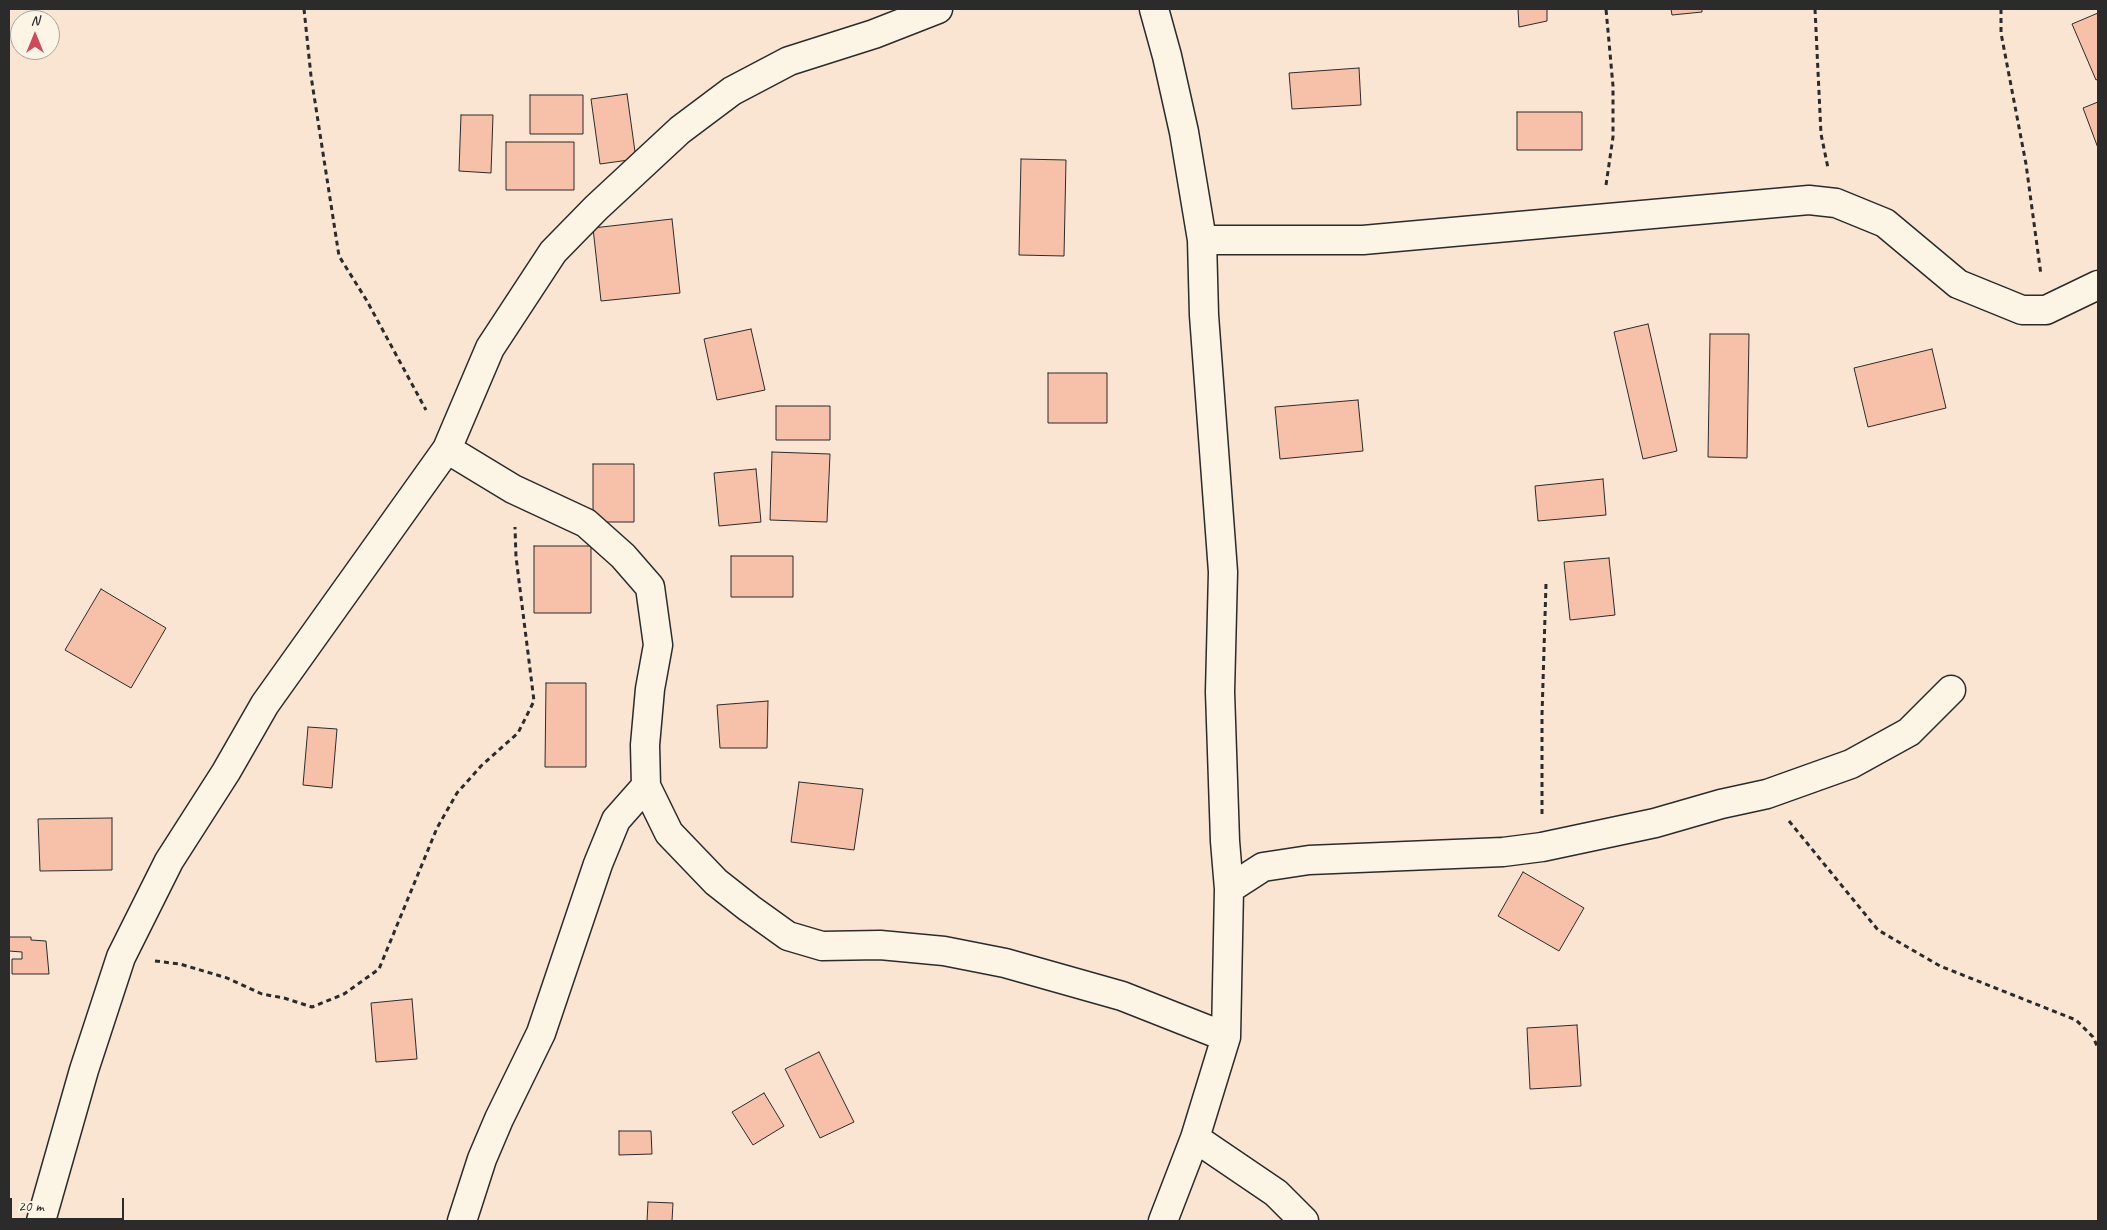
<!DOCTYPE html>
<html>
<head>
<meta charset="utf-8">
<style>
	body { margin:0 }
	#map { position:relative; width:2107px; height:1230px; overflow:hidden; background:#fae5d3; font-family:Caveat,sans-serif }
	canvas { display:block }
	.frame { position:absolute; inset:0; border:10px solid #2b2b2b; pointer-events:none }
	.north { position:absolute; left:10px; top:10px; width:50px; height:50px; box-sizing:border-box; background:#fcf5e5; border:1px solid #a8a49b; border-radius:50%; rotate:0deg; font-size:14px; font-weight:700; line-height:20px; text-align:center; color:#2b2b2b }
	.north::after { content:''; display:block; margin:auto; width:18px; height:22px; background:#d1495b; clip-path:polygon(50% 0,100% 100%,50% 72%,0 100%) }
	.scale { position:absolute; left:10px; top:1198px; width:114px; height:22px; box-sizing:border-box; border:2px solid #2b2b2b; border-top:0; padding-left:6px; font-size:15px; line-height:18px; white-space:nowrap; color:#2b2b2b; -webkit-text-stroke:4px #fcf5e5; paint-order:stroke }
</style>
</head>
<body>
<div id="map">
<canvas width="2107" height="1230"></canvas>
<div class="frame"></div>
<div class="north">N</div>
<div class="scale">20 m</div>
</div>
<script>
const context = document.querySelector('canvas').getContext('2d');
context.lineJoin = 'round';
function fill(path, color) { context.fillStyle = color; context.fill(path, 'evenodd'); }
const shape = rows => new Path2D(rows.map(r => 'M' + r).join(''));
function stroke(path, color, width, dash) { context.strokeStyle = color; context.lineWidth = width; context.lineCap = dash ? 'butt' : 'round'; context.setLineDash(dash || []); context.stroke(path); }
const building = shape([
	[1518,9,1547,9,1547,21,1519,27,1518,9],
	[1671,9,1702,9,1702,12,1672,15,1671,9],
	[2098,13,2098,79,2096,80,2072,24,2098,13],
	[1359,68,1361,105,1292,109,1289,73,1359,68],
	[627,94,636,159,600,164,591,99,627,94],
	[530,95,583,95,583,134,530,134,530,95],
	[2098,102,2098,148,2083,108,2098,102],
	[1517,112,1582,112,1582,150,1517,150,1517,112],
	[461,115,493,115,491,173,459,171,461,115],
	[506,142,574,142,574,190,506,190,506,142],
	[1021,159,1066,160,1064,256,1019,255,1021,159],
	[672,219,680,293,601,301,593,228,672,219],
	[1648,324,1677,451,1643,459,1614,332,1648,324],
	[751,329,765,390,717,400,704,339,751,329],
	[1710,334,1749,334,1747,458,1708,457,1710,334],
	[1932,349,1946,408,1868,427,1854,368,1932,349],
	[1048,373,1107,373,1107,423,1048,423,1048,373],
	[1358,400,1363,451,1280,459,1275,407,1358,400],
	[776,406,830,406,830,440,776,440,776,406],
	[772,452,830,454,827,522,770,520,772,452],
	[593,464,634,464,634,522,593,522,593,464],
	[756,469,761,522,719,526,714,473,756,469],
	[1603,479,1606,515,1538,521,1535,486,1603,479],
	[534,546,591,546,591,613,534,613,534,546],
	[731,556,793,556,793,597,731,597,731,556],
	[1609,558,1615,615,1570,620,1564,562,1609,558],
	[101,589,166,628,131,688,65,650,101,589],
	[546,683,586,683,586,767,545,767,546,683],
	[768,701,767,748,720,748,717,705,768,701],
	[308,727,337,729,332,788,303,785,308,727],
	[799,782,863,789,854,850,791,842,799,782],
	[112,818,112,870,40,871,38,819,112,818],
	[1523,872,1584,908,1559,951,1498,916,1523,872],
	[9,937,31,937,31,940,46,941,49,974,12,974,12,959,22,959,22,952,9,951,9,937],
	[412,999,417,1059,376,1062,371,1003,412,999],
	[1577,1025,1581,1086,1530,1089,1527,1028,1577,1025],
	[819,1052,854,1122,820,1138,785,1069,819,1052],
	[764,1093,784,1126,753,1145,732,1112,764,1093],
	[619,1131,651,1131,652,1154,619,1155,619,1131],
	[648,1202,673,1203,672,1221,647,1221,648,1202]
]);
fill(building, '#f6c1a8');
stroke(building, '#2b2b2b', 1);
const street = shape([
	[1154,9,1167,56,1184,132,1202,240,1204,315,1223,572,1220,692,1225,841,1229,889],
	[1202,240,1363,240,1809,200,1836,203,1885,223,1958,284,2022,310,2046,310,2098,285],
	[447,449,513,489,586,523,623,556,650,587,658,645,650,689,645,745,646,786,669,833,716,882,749,908,788,936,822,946,880,945,944,951,1005,963,1122,996,1226,1037],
	[1195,1138,1276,1193,1304,1221],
	[41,1221,84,1070,121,957,169,861,226,772,265,704,447,449,490,348,553,252,596,208,680,130,732,91,789,61,874,34,938,9],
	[462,1221,482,1159,499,1119,541,1033,598,864,616,820,646,786],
	[1163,1221,1195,1138,1226,1037,1229,889,1263,867,1309,860,1503,852,1542,847,1655,823,1721,804,1767,794,1851,764,1909,732,1951,690]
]);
stroke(street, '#2b2b2b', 31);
stroke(shape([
	[304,9,311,76,339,256,367,301,426,410],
	[1815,9,1821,134,1828,168],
	[2001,9,2001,33,2026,164,2041,275],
	[1606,185,1613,137,1613,86,1606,9],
	[1542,814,1542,715,1546,584],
	[1789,821,1878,930,1940,966,2076,1020,2093,1037,2098,1048],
	[155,961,180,964,227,978,262,994,284,998,312,1007,344,994,379,969,437,828,457,793,481,766,518,733,534,701,516,557,515,527]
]), '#2b2b2b', 3, [5, 4]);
stroke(street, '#fcf5e5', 28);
</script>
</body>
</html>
